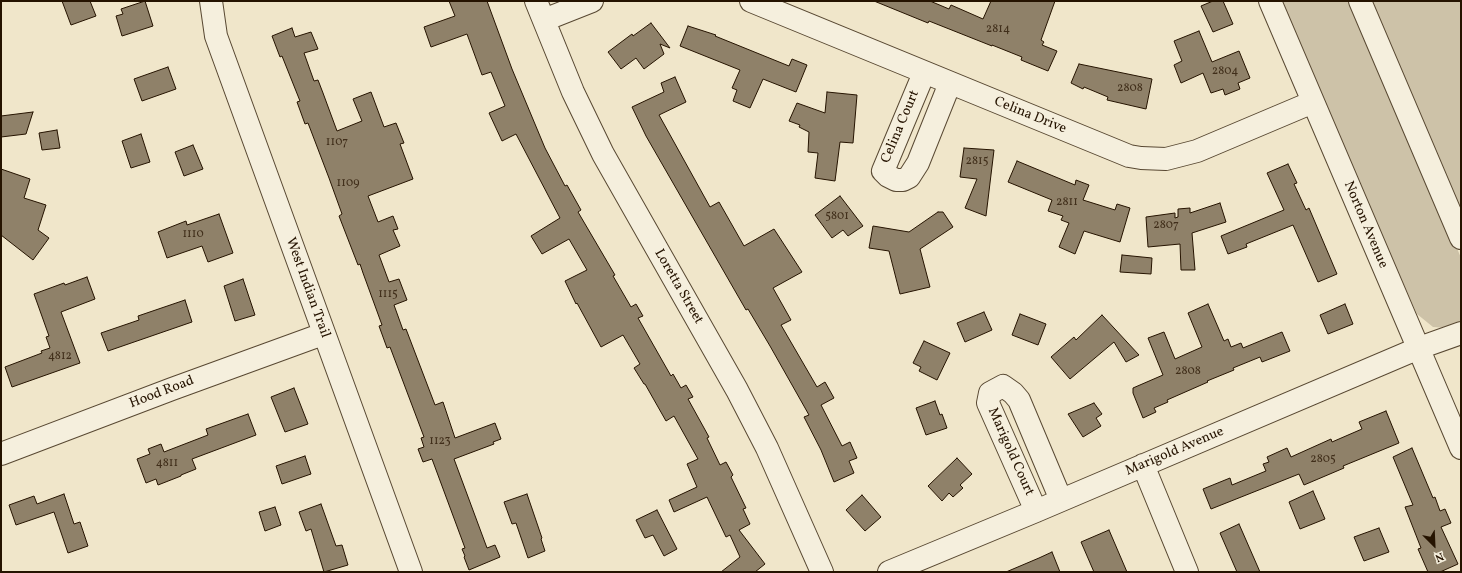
<!DOCTYPE html>
<html>
<head>
<meta charset="utf-8">
<style>
	body { margin:0 }
	#map { position:relative; width:1462px; height:573px; overflow:hidden; background:#f0e6ca; font-family:Vollkorn,serif }
	canvas { display:block }
	.frame { position:absolute; inset:0; border:2px solid #251300; pointer-events:none }
	.north { position:absolute; left:1414px; top:525px; width:40px; height:40px; -webkit-text-stroke:3px #f5efdd; paint-order:stroke; rotate:156deg; font-size:11px; font-weight:700; line-height:16px; text-align:center; color:#251300 }
	.north::after { content:''; display:block; margin:auto; width:14px; height:18px; background:#251300; clip-path:polygon(50% 0,100% 100%,50% 72%,0 100%) }
</style>
</head>
<body>
<div id="map">
<canvas width="1462" height="573"></canvas>
<div class="frame"></div>
<div class="north">N</div>
</div>
<script>
const context = document.querySelector('canvas').getContext('2d');
context.lineJoin = 'round';
function fill(path, color) { context.fillStyle = color; context.fill(path, 'evenodd'); }
const shape = rows => new Path2D(rows.map(r => 'M' + r).join(''));
function stroke(path, color, width, dash) { context.strokeStyle = color; context.lineWidth = width; context.lineCap = dash ? 'butt' : 'round'; context.setLineDash(dash || []); context.stroke(path); }
function write(font, color, halo, rows, align = 'center') {
  context.font = font + ' Vollkorn,serif'; context.lineWidth = 3; context.setLineDash([]); context.textBaseline = 'middle'; context.strokeStyle = halo; context.fillStyle = color; for (const [text, x, y, turn = 0] of rows) {
    context.save(); context.translate(x, y); context.rotate((+turn || 0) * Math.PI / 180); context.textAlign = isNaN(turn) ? turn : align; if (halo) context.strokeText(text, 0, 0); context.fillText(text, 0, 0); context.restore();
  }
}
fill(shape([
	[1282,1,1355,1,1461,258,1461,323,1447,328,1433,327,1417,314,1378,227],
	[1371,1,1461,1,1461,219]
]), '#cdc2a8');
const building = shape([
	[62,1,90,1,96,16,71,25,62,1],
	[145,1,153,26,122,36,116,16,123,14,121,9,145,1],
	[449,1,487,1,512,69,545,148,565,186,567,185,581,210,578,212,615,275,613,276,631,307,636,304,643,316,638,318,671,376,673,374,681,388,686,385,693,397,688,399,709,437,707,438,720,465,726,462,733,475,731,477,746,508,743,509,750,524,739,530,765,564,755,572,721,572,740,557,730,535,726,537,707,497,674,512,669,500,697,487,687,464,698,459,674,416,666,421,645,384,644,384,634,368,640,364,623,335,601,347,577,303,576,304,565,281,587,270,569,239,542,254,531,236,560,218,516,134,502,141,489,113,505,106,491,72,482,75,467,34,431,47,424,27,455,16,449,1],
	[874,1,930,1,949,9,951,5,983,19,991,1,1055,1,1041,40,1044,42,1042,45,1057,51,1048,71,1021,60,1022,57,992,45,992,46,929,21,928,23,874,1],
	[1213,1,1223,1,1233,24,1213,32,1201,6,1213,1],
	[651,23,670,48,660,44,664,54,644,69,636,58,621,69,608,52,632,34,633,36,651,23],
	[688,26,716,35,715,36,789,66,792,59,807,65,796,92,763,79,750,108,733,101,737,90,732,88,740,70,680,46,688,26],
	[292,28,295,37,311,32,318,49,304,53,314,81,318,80,323,93,337,131,362,121,353,99,371,92,384,127,396,123,404,143,400,144,413,179,368,196,378,222,393,216,398,229,393,230,400,246,379,255,389,282,399,279,407,300,394,305,403,330,406,329,435,405,443,402,455,438,495,423,501,439,493,442,494,444,454,459,487,548,495,545,500,557,469,570,464,557,465,556,462,549,465,548,432,459,423,462,418,449,424,447,421,438,424,437,390,347,387,348,379,326,382,325,363,273,360,264,358,265,339,216,342,214,329,178,308,123,305,124,297,102,300,101,282,56,280,57,272,36,292,28],
	[1199,31,1212,62,1239,51,1250,78,1238,83,1240,89,1225,95,1223,89,1211,93,1203,73,1181,83,1174,65,1182,61,1174,41,1199,31],
	[1079,64,1152,79,1146,109,1107,100,1108,97,1084,87,1083,89,1071,83,1079,64],
	[168,67,176,89,142,101,134,79,168,67],
	[675,77,686,102,659,115,710,207,719,202,744,246,774,229,802,272,773,288,791,320,781,325,817,387,825,382,834,398,821,405,842,446,850,442,857,458,849,461,854,473,834,482,821,450,804,417,809,415,770,346,748,309,746,310,646,136,632,107,664,92,661,83,675,77],
	[827,92,857,95,853,143,840,142,835,181,815,178,818,153,808,152,809,132,799,127,800,125,789,121,797,103,825,113,827,92],
	[33,112,26,134,1,137,1,116,33,112],
	[57,130,60,148,42,150,39,133,57,130],
	[141,134,150,162,131,168,122,141,141,134],
	[193,145,203,169,184,176,175,152,193,145],
	[964,148,994,150,986,216,965,208,977,179,960,177,964,148],
	[1017,161,1075,185,1076,180,1089,185,1083,200,1115,210,1117,204,1130,208,1120,242,1084,231,1075,254,1059,247,1069,223,1061,220,1063,216,1048,211,1052,200,1008,182,1017,161],
	[1288,164,1297,183,1294,184,1306,210,1309,208,1337,274,1318,282,1293,225,1246,244,1247,247,1228,254,1221,236,1284,210,1267,173,1288,164],
	[1,169,30,179,24,198,46,205,38,230,49,238,33,260,1,235,1,169],
	[840,196,863,226,848,236,843,230,832,238,815,215,840,196],
	[1220,203,1226,222,1192,233,1195,270,1181,270,1180,244,1148,247,1146,217,1175,213,1175,218,1178,217,1178,209,1190,208,1190,213,1220,203],
	[938,212,943,212,953,227,920,249,930,287,900,294,889,251,869,248,873,226,909,232,938,212],
	[219,214,233,253,208,262,202,246,167,258,158,232,186,221,187,225,219,214],
	[1122,255,1152,258,1151,274,1120,272,1122,255],
	[87,277,95,299,61,312,80,363,12,387,5,367,42,353,41,351,50,348,46,337,49,336,34,294,64,283,65,285,87,277],
	[243,279,255,315,235,321,224,286,243,279],
	[185,300,192,322,108,351,101,333,139,320,138,316,185,300],
	[1208,304,1224,341,1228,339,1231,347,1241,343,1243,348,1282,332,1290,351,1262,362,1260,357,1233,368,1234,370,1207,381,1208,382,1167,400,1168,402,1154,408,1156,412,1143,418,1133,393,1133,388,1163,375,1148,338,1164,332,1175,359,1202,347,1188,313,1208,304],
	[1345,304,1353,324,1328,334,1320,315,1345,304],
	[984,312,992,330,965,342,957,323,984,312],
	[1020,314,1046,324,1038,345,1012,335,1020,314],
	[1102,315,1139,355,1126,362,1114,342,1070,379,1051,357,1074,337,1076,340,1102,315],
	[924,341,950,353,937,380,919,371,921,367,913,363,924,341],
	[294,388,308,424,285,432,271,397,294,388],
	[935,401,940,415,942,414,947,428,926,435,916,408,935,401],
	[1094,403,1102,414,1096,418,1101,426,1083,437,1068,414,1094,403],
	[1386,411,1399,443,1343,466,1344,468,1304,485,1299,474,1211,509,1203,489,1230,478,1232,485,1266,471,1263,464,1269,462,1267,457,1287,448,1291,457,1331,439,1332,442,1362,429,1359,422,1386,411],
	[248,414,256,435,192,459,196,469,181,475,181,476,158,485,156,479,146,483,137,459,150,454,148,449,161,444,164,452,208,435,206,429,248,414],
	[1412,448,1433,498,1435,497,1440,511,1445,509,1451,523,1441,527,1458,564,1440,572,1428,572,1418,549,1421,548,1405,507,1413,505,1393,457,1412,448],
	[305,456,311,474,282,484,276,466,305,456],
	[957,458,972,474,960,485,963,488,953,497,949,493,942,501,928,486,957,458],
	[1313,491,1325,519,1300,529,1289,502,1313,491],
	[64,494,74,524,80,522,88,546,68,553,54,512,16,525,9,505,34,496,37,504,64,494],
	[527,494,542,538,541,539,545,551,528,558,516,523,512,524,504,502,527,494],
	[862,495,881,517,865,531,846,510,862,495],
	[321,504,336,546,342,545,348,565,324,572,311,529,306,531,299,512,321,504],
	[275,507,281,525,265,531,259,512,275,507],
	[657,510,677,549,664,556,653,535,645,538,636,520,657,510],
	[1239,524,1260,572,1237,572,1220,533,1239,524],
	[1379,528,1389,552,1364,561,1354,537,1379,528],
	[1109,530,1127,572,1094,572,1081,542,1109,530],
	[1052,552,1060,572,1006,572,1039,558,1052,552]
]);
fill(building, '#8f8169');
stroke(building, '#251300', 1);
const minor = shape([
	[211,1,216,36,411,572],
	[536,1,573,92,603,154,737,390,767,448,822,572],
	[751,1,1129,156,1141,158,1166,159,1197,151,1313,102],
	[1270,1,1461,448],
	[1360,1,1461,238],
	[544,20,592,1],
	[924,73,883,171,888,176,896,180,903,180,909,177,918,163,950,83],
	[1,454,172,389,323,334],
	[1143,465,1187,572],
	[1036,511,988,403,990,393,1003,386,1013,393,1019,400,1061,500],
	[889,572,1036,511,1419,348,1461,333]
]);
stroke(minor, '#584832', 24);
stroke(minor, '#f5efdd', 22);
write('12px', '#402e1a', null, [
	["2814",998,30],
	["2804",1225,72],
	["2808",1130,89],
	["1107",337,143],
	["2815",977,162],
	["1109",348,184],
	["2811",1067,203],
	["5801",837,217],
	["2807",1166,226],
	["1110",193,235],
	["1115",388,295],
	["4812",60,357],
	["2808",1188,372],
	["1123",440,442],
	["2805",1323,460],
	["4811",167,464]
]);
write('14px', '#251300', '#f5efdd', [
	["Celina Drive",1030,116,22],
	["Celina Court",901,127,-67],
	["Norton Avenue",1365,225,67],
	["Loretta Street",678,287,60],
	["West Indian Trail",307,288,70],
	["Hood Road",162,393,-21],
	["Marigold Court",1010,452,66],
	["Marigold Avenue",1175,452,-23]
]);
</script>
</body>
</html>
